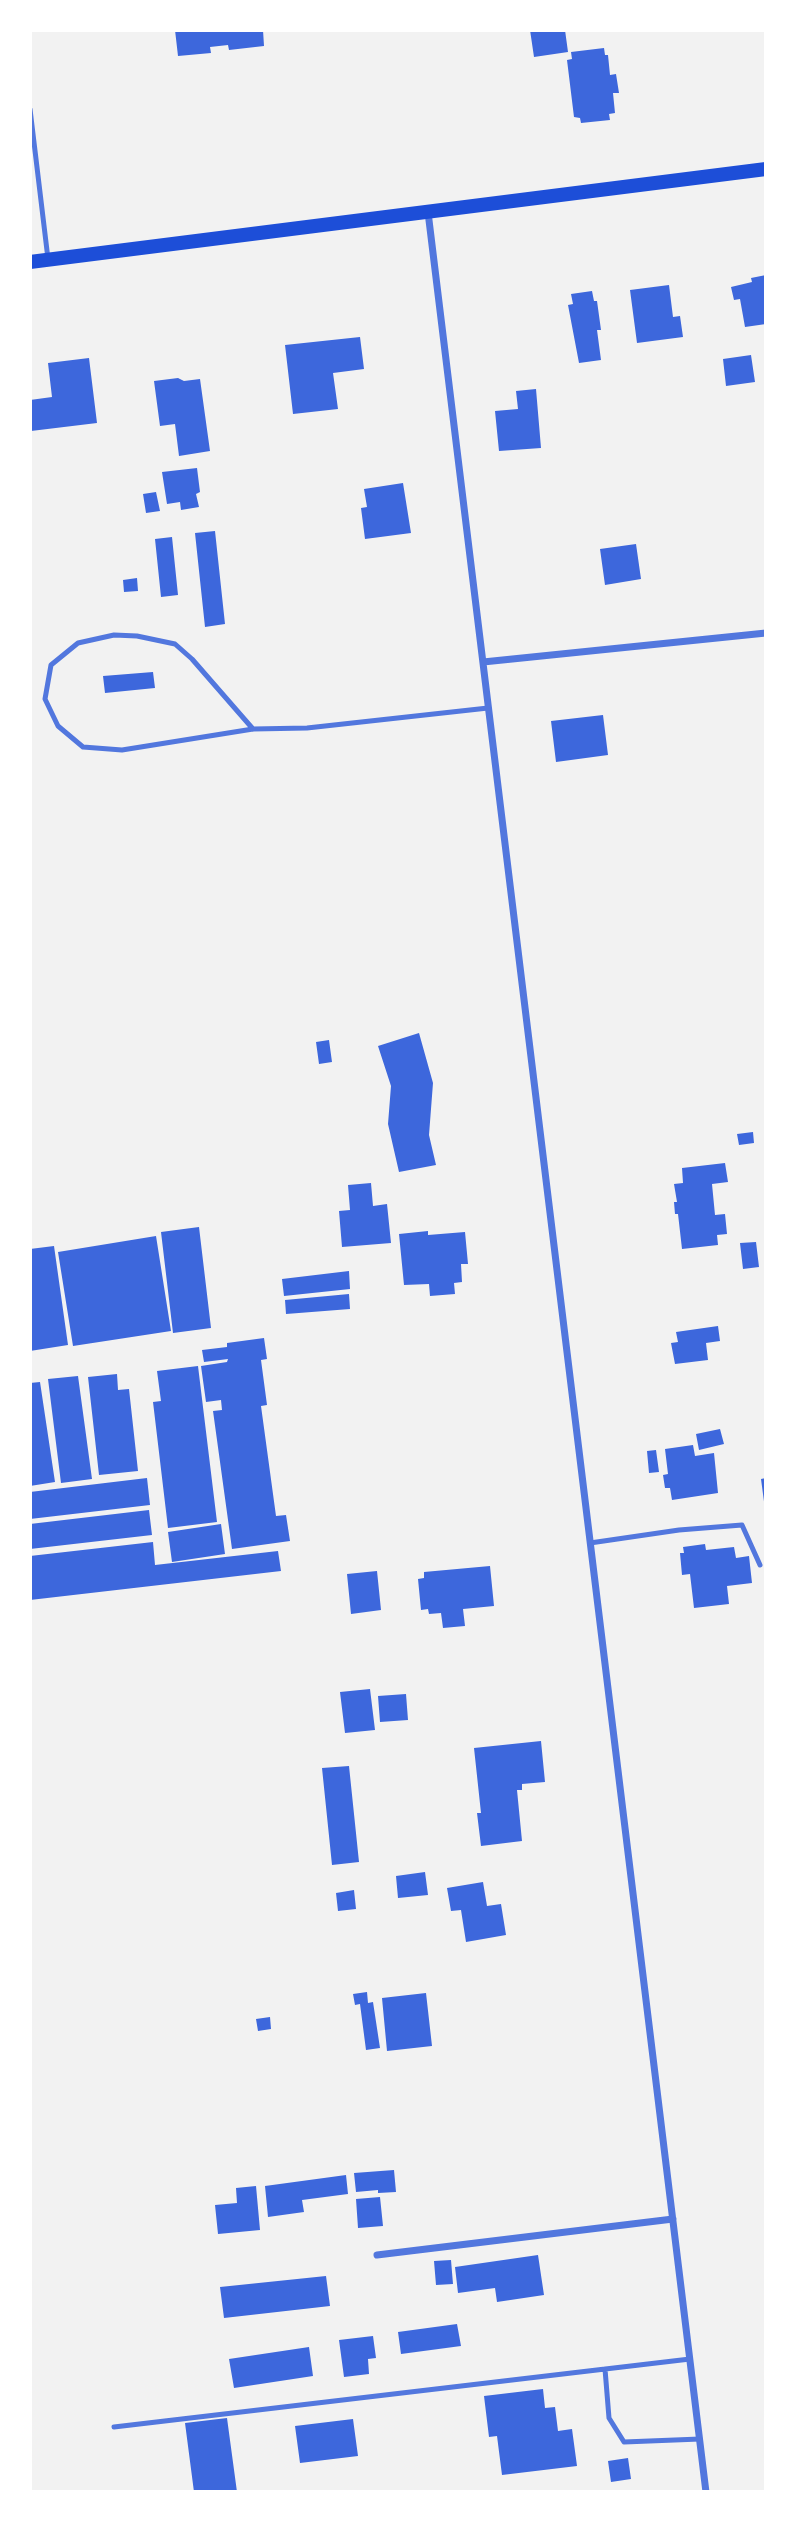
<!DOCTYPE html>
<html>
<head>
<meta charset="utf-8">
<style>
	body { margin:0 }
	#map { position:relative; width:796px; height:2522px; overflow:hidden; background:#f2f2f2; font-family:"Archivo Narrow",sans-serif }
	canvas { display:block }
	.frame { position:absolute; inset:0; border:32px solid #fff; pointer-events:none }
</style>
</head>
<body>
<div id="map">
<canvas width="796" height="2522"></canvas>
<div class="frame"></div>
</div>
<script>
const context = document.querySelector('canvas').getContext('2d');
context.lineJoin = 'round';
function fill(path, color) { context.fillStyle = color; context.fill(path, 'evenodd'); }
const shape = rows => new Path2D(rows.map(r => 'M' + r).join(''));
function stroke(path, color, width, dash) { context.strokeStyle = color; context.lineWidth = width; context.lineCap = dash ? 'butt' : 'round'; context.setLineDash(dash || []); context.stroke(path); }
fill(shape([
	[175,30,263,30,264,46,229,50,228,45,210,47,211,53,178,56],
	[530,30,565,30,568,52,534,57],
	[604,48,605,55,608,55,610,75,616,74,619,93,613,93,615,113,609,114,610,120,581,123,580,118,574,117,567,60,572,59,571,52],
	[766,275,766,324,745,327,740,299,734,300,731,287,752,282,751,278],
	[669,285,673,317,680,316,683,337,637,343,630,290],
	[592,291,594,301,597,301,601,330,597,330,601,360,579,363,568,305,573,304,571,294],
	[360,337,364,369,333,373,338,409,293,414,285,345],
	[751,355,755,382,726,386,723,359],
	[89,358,97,423,31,431,30,400,52,397,48,363],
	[178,378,184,381,200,379,210,451,179,456,175,424,160,426,154,381],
	[536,389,541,448,499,451,495,411,518,409,516,391],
	[197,468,200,492,196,494,199,507,181,510,180,502,167,504,162,472],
	[403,483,411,533,365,539,361,508,367,507,364,489],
	[156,492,160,511,146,513,143,494],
	[215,531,225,624,205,627,195,533],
	[172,537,178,595,161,597,155,539],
	[636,544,641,579,605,585,600,549],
	[137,578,138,591,124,592,123,580],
	[153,672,155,688,105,693,103,676],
	[603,715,608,755,556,762,551,721],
	[419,1033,433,1083,429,1135,436,1165,399,1172,388,1124,391,1086,378,1046],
	[329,1040,332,1062,319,1064,316,1042],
	[753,1132,754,1143,739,1145,737,1134],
	[725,1163,728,1182,712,1184,715,1215,725,1214,727,1234,717,1235,718,1245,682,1249,678,1214,675,1214,674,1202,677,1202,674,1184,683,1183,682,1168],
	[371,1183,373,1206,387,1204,391,1243,342,1247,339,1211,350,1210,348,1185],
	[199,1227,211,1328,173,1333,161,1232],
	[428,1231,428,1235,465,1232,468,1264,461,1264,462,1282,454,1283,455,1294,430,1296,429,1284,404,1285,399,1234],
	[156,1236,171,1331,73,1346,58,1252],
	[756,1242,759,1267,743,1269,740,1243],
	[54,1246,68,1345,30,1351,30,1249],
	[349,1271,350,1289,284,1296,282,1279],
	[349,1294,350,1309,286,1314,285,1300],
	[718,1326,720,1341,706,1343,708,1360,675,1364,671,1343,678,1342,676,1332],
	[264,1338,267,1359,261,1360,267,1405,261,1406,276,1516,286,1515,290,1541,232,1549,213,1411,222,1410,221,1400,206,1402,201,1366,227,1362,228,1359,204,1362,202,1350,227,1347,227,1343],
	[198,1366,217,1522,168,1528,153,1402,161,1401,157,1371],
	[117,1374,118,1390,129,1389,138,1471,99,1475,88,1377],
	[78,1376,92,1479,61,1483,48,1379],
	[40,1382,55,1482,30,1486,30,1383],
	[720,1429,724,1444,699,1450,696,1434],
	[693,1445,695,1456,714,1453,718,1493,672,1500,670,1488,665,1488,663,1475,668,1474,665,1449],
	[656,1450,659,1472,649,1473,647,1451],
	[147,1478,150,1505,30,1519,30,1492],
	[766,1478,766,1509,765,1509,761,1479],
	[149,1510,152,1535,30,1549,30,1524],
	[221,1524,225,1554,172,1562,168,1532],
	[153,1542,155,1565,278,1551,281,1571,30,1600,30,1556],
	[705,1544,706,1550,734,1547,736,1558,749,1556,752,1583,727,1586,729,1604,694,1608,690,1574,682,1575,680,1553,684,1553,683,1547],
	[490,1566,494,1606,463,1609,465,1626,443,1628,441,1613,429,1614,428,1609,421,1610,418,1579,424,1578,424,1572],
	[377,1571,381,1610,351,1614,347,1574],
	[370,1689,375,1730,345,1733,340,1692],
	[406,1694,408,1720,380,1722,378,1696],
	[541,1741,545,1782,522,1784,522,1790,517,1790,522,1841,481,1846,477,1813,481,1813,474,1748],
	[349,1766,359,1862,332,1865,322,1768],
	[425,1872,428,1895,398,1898,396,1876],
	[483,1882,487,1906,501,1904,506,1935,466,1942,461,1910,451,1911,447,1888],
	[354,1890,356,1909,338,1911,336,1893],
	[367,1992,368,2003,373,2002,380,2048,366,2050,360,2004,355,2005,353,1994],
	[426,1993,432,2046,387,2051,382,1998],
	[270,2017,271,2029,258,2031,256,2019],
	[394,2170,396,2192,378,2193,378,2190,356,2192,354,2173],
	[346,2175,348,2194,302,2200,304,2212,268,2217,265,2186],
	[256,2186,260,2230,218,2234,215,2205,237,2203,236,2188],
	[380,2197,383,2226,358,2228,356,2199],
	[538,2255,544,2295,497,2302,495,2288,458,2293,455,2267],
	[451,2260,453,2284,436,2285,434,2261],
	[326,2276,330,2306,224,2318,220,2287],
	[457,2324,461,2346,401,2354,398,2332],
	[373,2336,376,2358,368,2359,369,2374,344,2377,339,2340],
	[309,2347,313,2376,234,2388,229,2359],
	[543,2389,545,2408,555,2407,558,2431,572,2429,577,2466,502,2475,497,2436,489,2437,484,2396],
	[227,2418,237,2492,194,2492,185,2423],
	[353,2419,358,2456,300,2463,295,2426],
	[628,2458,631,2479,611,2482,608,2461]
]), '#3d67dc');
stroke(shape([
	[30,109,48,259],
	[253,729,192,659,175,644,137,636,114,635,78,643,51,665,45,699,58,726,83,747,122,750,253,729,307,728,488,708],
	[590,1543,679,1530,742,1525,760,1565],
	[605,2369,609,2418,624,2442,700,2439],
	[114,2427,690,2359]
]), '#5277de', 5);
stroke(shape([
	[428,212,706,2492],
	[483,662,766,633],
	[377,2255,673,2219]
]), '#5277de', 7);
stroke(shape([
	[30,262,766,169]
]), '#1d4ed8', 14);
</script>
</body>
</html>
